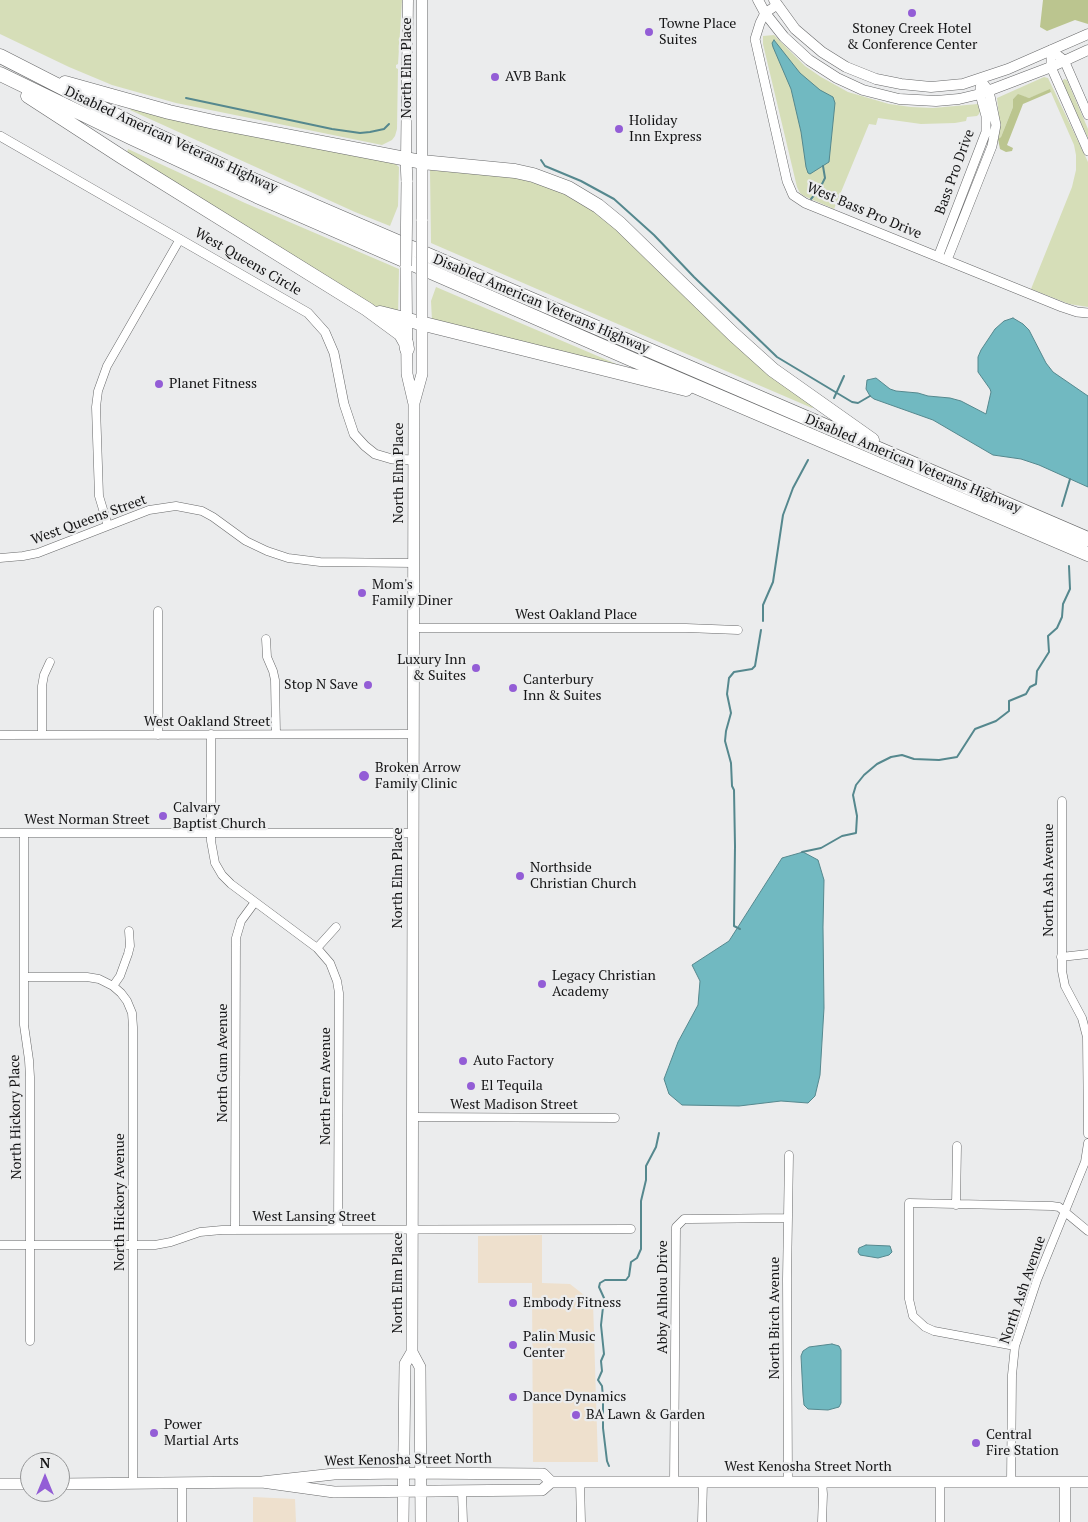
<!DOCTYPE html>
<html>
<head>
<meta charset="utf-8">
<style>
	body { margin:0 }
	#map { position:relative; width:1088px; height:1522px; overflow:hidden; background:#ebeced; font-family:"PT Serif",serif }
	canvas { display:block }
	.north { position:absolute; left:20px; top:1452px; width:50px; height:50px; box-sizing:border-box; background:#ebeced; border:1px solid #959697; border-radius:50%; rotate:0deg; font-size:14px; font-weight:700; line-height:20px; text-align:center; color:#151516 }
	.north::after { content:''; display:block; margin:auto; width:18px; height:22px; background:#935dd6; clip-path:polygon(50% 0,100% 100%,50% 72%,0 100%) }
</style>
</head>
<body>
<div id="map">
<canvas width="1088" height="1522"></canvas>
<div class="north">N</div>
</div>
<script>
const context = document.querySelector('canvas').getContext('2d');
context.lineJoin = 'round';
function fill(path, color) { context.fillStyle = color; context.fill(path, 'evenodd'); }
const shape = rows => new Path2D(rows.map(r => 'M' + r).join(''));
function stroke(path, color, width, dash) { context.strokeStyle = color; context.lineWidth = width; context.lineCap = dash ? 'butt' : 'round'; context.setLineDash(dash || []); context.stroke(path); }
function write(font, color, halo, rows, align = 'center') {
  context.font = font + ' "PT Serif",serif'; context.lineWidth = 4.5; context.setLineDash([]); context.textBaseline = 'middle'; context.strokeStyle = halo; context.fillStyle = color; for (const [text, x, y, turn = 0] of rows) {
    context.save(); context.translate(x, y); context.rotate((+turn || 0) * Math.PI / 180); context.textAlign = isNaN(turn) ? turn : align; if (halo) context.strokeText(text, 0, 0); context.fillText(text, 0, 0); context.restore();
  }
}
fill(shape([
	[542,1235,542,1283,570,1284,593,1302,598,1462,533,1462,532,1283,478,1283,478,1236],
	[253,1497,295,1499,296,1522,253,1522]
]), '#eee0cd');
fill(shape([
	[0,0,402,0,398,64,396,65,396,68,398,69,397,129,395,136,392,140,382,145,176,103,112,85,69,67,0,34],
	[774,35,805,66,821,77,848,92,889,104,911,107,933,108,978,104,981,109,979,114,977,116,967,117,966,121,955,123,921,124,878,118,876,125,869,124,834,209,804,196,800,193,797,187,763,44,763,36],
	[1044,77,1048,78,1088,162,1088,307,1069,304,1031,289,1072,187,1076,170,1076,155,1074,145,1050,90,1029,98,1018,95,1013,99,1013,107,1001,137,998,139,1000,127,997,98],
	[1064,79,1067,80,1088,129,1088,138,1062,82],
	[133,106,393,162,399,167,398,206,390,226,355,212,130,110],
	[128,149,245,203,399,269,398,316,373,305,127,153],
	[430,170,517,178,545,186,567,195,594,211,624,236,815,406,812,408,733,374,431,243],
	[436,287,628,369,432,321,431,301]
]), '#d6deb8');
fill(shape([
	[1043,0,1088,0,1088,24,1075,20,1047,31,1040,27],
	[1050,89,1051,92,1023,104,1007,145,1013,148,1012,151,1006,152,1000,149,998,139,1001,137,1013,107,1013,99,1018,94,1029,98]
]), '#bbc58f');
const water = shape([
	[774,40,800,73,820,90,833,97,835,103,829,162,810,174,808,173,806,167,801,132,791,89,773,47,772,43,774,40],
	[1013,318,1023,324,1029,330,1046,363,1053,372,1088,396,1088,487,1039,465,1021,459,993,455,933,420,874,399,870,396,866,389,867,380,876,378,890,389,896,391,918,393,928,396,950,398,961,401,986,414,991,392,990,389,978,372,978,357,981,350,995,329,1004,321,1013,318],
	[803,852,818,860,824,880,823,927,824,1008,820,1075,815,1096,808,1103,781,1101,739,1106,682,1105,669,1094,664,1079,678,1042,698,1005,700,981,692,965,729,941,782,858,803,852],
	[866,1245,890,1246,892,1252,889,1255,878,1258,860,1255,858,1252,859,1248,866,1245],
	[832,1344,839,1346,841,1350,841,1403,839,1407,828,1410,808,1409,804,1405,803,1395,801,1356,803,1351,809,1347,832,1344]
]);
fill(water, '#71b9c1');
stroke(water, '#55888e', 1);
stroke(shape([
	[186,98,332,129,360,133,370,132,384,129,389,124],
	[541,160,545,166,581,181,614,199,654,235,694,277,777,357,852,402,858,403,870,396],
	[811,199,820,188,825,178,823,166],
	[834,398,844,376],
	[1062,506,1070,479],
	[763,621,763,605,773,582,783,515,793,488,808,460],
	[802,852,821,848,842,836,856,833,857,816,853,795,856,785,864,775,877,764,891,757,902,755,914,759,939,760,957,757,975,729,996,721,1009,711,1009,701,1026,694,1030,687,1036,684,1037,671,1049,652,1048,636,1057,628,1062,617,1063,604,1070,589,1069,566],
	[740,929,734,926,735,846,734,790,732,786,731,763,725,741,726,731,731,713,727,694,729,678,734,672,752,669,755,666,761,630],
	[609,1466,607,1461,603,1428,603,1397,602,1386,598,1380,602,1371,601,1361,604,1354,601,1325,604,1298,599,1287,600,1283,605,1280,626,1280,629,1276,631,1262,637,1258,641,1249,641,1201,646,1180,646,1166,656,1147,659,1133]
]), '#55888e', 2);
const minor = shape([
	[108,526,99,496,96,407,98,391,107,366,180,239],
	[0,558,23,556,38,553,149,510,176,506,202,511,213,517,246,541,267,551,288,558,320,562,414,563],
	[414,628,686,628,738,630],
	[266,639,267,657,273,671,275,680,276,734],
	[211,734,211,841,215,863,222,875,231,884,317,948,330,963,337,981,339,993,338,1229],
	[0,735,414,734],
	[42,735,42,686,44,675,50,662],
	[158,735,158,611],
	[1062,801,1062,971,1065,986,1082,1018,1087,1037,1088,1134],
	[0,833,413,833],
	[24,833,24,1025,29,1060,30,1077,30,1341],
	[317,948,336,927],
	[1061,957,1088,954],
	[24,977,87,977,99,979,113,986,121,993,127,1001,132,1013,133,1027,133,1484],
	[113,986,120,976,128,954,130,946,129,931],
	[413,1117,615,1118],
	[956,1205,957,1146],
	[235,1230,236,938,241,921,255,902],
	[0,1245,155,1245,171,1242,200,1232,222,1230,631,1229],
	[1015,1346,934,1331,925,1327,913,1316,909,1299,909,1203,1052,1206,1059,1207,1088,1231],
	[788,1481,787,1279,789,1155],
	[580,1482,581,1522],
	[674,1482,676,1227,684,1219,690,1219,788,1218],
	[940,1482,940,1522],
	[1011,1482,1012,1375,1015,1346,1037,1280,1085,1162,1088,1143],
	[182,1483,182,1522],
	[462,1491,463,1522],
	[702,1522,703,1482],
	[822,1522,823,1494,822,1481]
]);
const tertiary = shape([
	[777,5,765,13,760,23,755,39,787,181,793,195,805,203,1062,307,1077,312,1088,313],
	[1051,50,1051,67,1088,151],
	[1051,50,1064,60,1088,115],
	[0,136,308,313,325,332,334,353,344,404,354,434,365,446,375,454,392,459,414,460],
	[938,257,986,132,986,116,980,94,980,87],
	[947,260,992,146,996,125,989,91,980,79]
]);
const secondary = shape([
	[422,0,422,162],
	[758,0,765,13,784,37,809,60,837,78,863,90,899,99,936,101,959,99,980,94,1051,67,1088,50],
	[774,0,795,29,822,52,846,67,876,79,901,84,931,87,963,84,1008,69,1088,34],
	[406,159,408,0],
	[1065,1522,1065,1482]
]);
const primary = shape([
	[406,159,407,182],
	[422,162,422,221],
	[406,266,407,374,414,404,412,1352,420,1367,421,1522],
	[414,403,422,374,422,318],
	[262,1482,334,1492,542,1490,551,1482,1088,1482],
	[0,1484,30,1484],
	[60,1484,262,1482,334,1474,403,1473,543,1474,551,1482],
	[403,1522,405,1364,412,1352]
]);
const motorway = shape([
	[0,56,137,126,256,181,1088,539],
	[0,74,130,137,257,196,631,359,1088,554],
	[65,83,169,112,214,122,422,162,515,171,533,175,568,188,598,206,620,224,733,334,773,370,872,440],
	[28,96,122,157,367,309,401,334,406,343,407,349],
	[380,313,686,389]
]);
stroke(minor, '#68696a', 9);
stroke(tertiary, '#68696a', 10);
stroke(secondary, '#68696a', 11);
stroke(primary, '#68696a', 12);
stroke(motorway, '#68696a', 15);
stroke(minor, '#fff', 8);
stroke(tertiary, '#fff', 9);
stroke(secondary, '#fff', 10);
stroke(primary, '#fff', 11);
stroke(motorway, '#fff', 14);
const primaryBridge = shape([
	[422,221,422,318],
	[406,266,407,182]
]);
stroke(primaryBridge, '#68696a', 12, []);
stroke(primaryBridge, '#fff', 11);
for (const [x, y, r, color] of [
	[912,13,5,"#935dd6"],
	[649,32,5,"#935dd6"],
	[495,77,5,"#935dd6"],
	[619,129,5,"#935dd6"],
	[159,384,5,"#935dd6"],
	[362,593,5,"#935dd6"],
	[476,668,5,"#935dd6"],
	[368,685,5,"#935dd6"],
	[513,688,5,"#935dd6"],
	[364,776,6,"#935dd6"],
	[163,816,5,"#935dd6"],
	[520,876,5,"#935dd6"],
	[542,984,5,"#935dd6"],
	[463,1061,5,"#935dd6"],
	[471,1086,5,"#935dd6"],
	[513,1303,5,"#935dd6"],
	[513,1345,5,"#935dd6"],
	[513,1397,5,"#935dd6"],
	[576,1415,5,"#935dd6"],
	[154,1433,5,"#935dd6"],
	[976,1443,5,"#935dd6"]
]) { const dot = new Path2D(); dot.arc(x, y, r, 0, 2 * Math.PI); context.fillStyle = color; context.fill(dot); stroke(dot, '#ebeced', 2); }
write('14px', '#151516', '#ebeced', [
	["Towne Place",659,24],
	["Suites",659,40],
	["Stoney Creek Hotel",912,29,"center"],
	["& Conference Center",912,45,"center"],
	["AVB Bank",505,77],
	["Holiday",629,121],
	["Inn Express",629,137],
	["Planet Fitness",169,384],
	["Mom's",372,585],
	["Family Diner",372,601],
	["Luxury Inn",466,660,"right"],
	["& Suites",466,676,"right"],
	["Canterbury",523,680],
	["Inn & Suites",523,696],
	["Stop N Save",358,685,"right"],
	["Broken Arrow",375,768],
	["Family Clinic",375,784],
	["Calvary",173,808],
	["Baptist Church",173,824],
	["Northside",530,868],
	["Christian Church",530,884],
	["Legacy Christian",552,976],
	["Academy",552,992],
	["Auto Factory",473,1061],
	["El Tequila",481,1086],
	["Embody Fitness",523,1303],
	["Palin Music",523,1337],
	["Center",523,1353],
	["Dance Dynamics",523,1397],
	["BA Lawn & Garden",586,1415],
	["Power",164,1425],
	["Martial Arts",164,1441],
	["Central",986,1435],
	["Fire Station",986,1451]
], 'left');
write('14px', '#151516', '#ebeced', [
	["North Elm Place",407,68,-90],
	["Disabled American Veterans Highway",171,140,25],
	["Bass Pro Drive",955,172,-70],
	["West Bass Pro Drive",864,211,23],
	["West Queens Circle",248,262,30],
	["Disabled American Veterans Highway",541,304,23],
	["Disabled American Veterans Highway",913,464,23],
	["North Elm Place",399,473,-90],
	["West Queens Street",89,520,-20],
	["West Oakland Place",576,615],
	["West Oakland Street",207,722],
	["West Norman Street",87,820],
	["North Elm Place",398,878,-90],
	["North Ash Avenue",1049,880,-90],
	["North Gum Avenue",223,1063,-90],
	["North Fern Avenue",326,1086,-90],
	["West Madison Street",514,1105],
	["North Hickory Place",16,1117,-91],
	["North Hickory Avenue",120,1202,-90],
	["West Lansing Street",314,1217],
	["North Elm Place",398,1283,-90],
	["North Ash Avenue",1023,1290,-71],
	["Abby Alhlou Drive",663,1297,-90],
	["North Birch Avenue",775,1318,-90],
	["West Kenosha Street North",408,1460,-1],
	["West Kenosha Street North",808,1467]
]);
</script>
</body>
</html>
